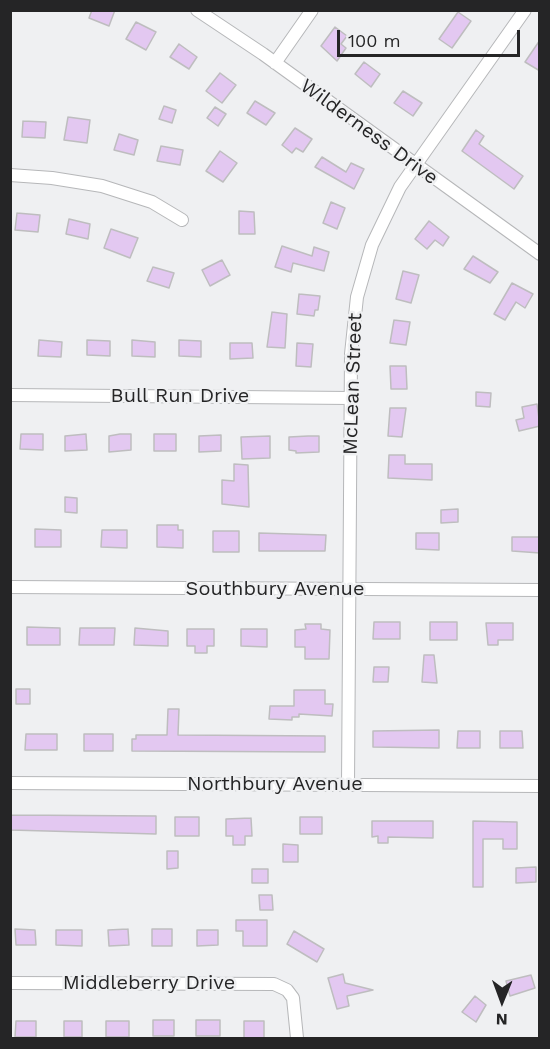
<!DOCTYPE html>
<html>
<head>
<meta charset="utf-8">
<style>
	body { margin:0 }
	#map { position:relative; width:550px; height:1049px; overflow:hidden; background:#eff0f2; font-family:"Work Sans",sans-serif }
	canvas { display:block }
	.frame { position:absolute; inset:0; border:12px solid #252526; pointer-events:none }
	.north { position:absolute; left:472px; top:971px; width:60px; height:60px; -webkit-text-stroke:4px #eff0f2; paint-order:stroke; rotate:181deg; font-size:16px; font-weight:700; line-height:24px; text-align:center; color:#252526 }
	.north::after { content:''; display:block; margin:auto; width:21px; height:27px; background:#252526; clip-path:polygon(50% 0,100% 100%,50% 72%,0 100%) }
	.scale { position:absolute; left:337px; top:30px; width:183px; height:27px; box-sizing:border-box; border:3px solid #252526; border-top:0; padding-left:8px; font-size:18px; line-height:21px; white-space:nowrap; color:#252526; -webkit-text-stroke:4px #eff0f2; paint-order:stroke }
</style>
</head>
<body>
<div id="map">
<canvas width="550" height="1049"></canvas>
<div class="frame"></div>
<div class="north">N</div>
<div class="scale">100 m</div>
</div>
<script>
const context = document.querySelector('canvas').getContext('2d');
context.lineJoin = 'round';
function fill(path, color) { context.fillStyle = color; context.fill(path, 'evenodd'); }
const shape = rows => new Path2D(rows.map(r => 'M' + r).join(''));
function stroke(path, color, width, dash) { context.strokeStyle = color; context.lineWidth = width; context.lineCap = dash ? 'butt' : 'round'; context.setLineDash(dash || []); context.stroke(path); }
function write(font, color, halo, rows, align = 'center') {
  context.font = font + ' "Work Sans",sans-serif'; context.lineWidth = 5; context.setLineDash([]); context.textBaseline = 'middle'; context.strokeStyle = halo; context.fillStyle = color; for (const [text, x, y, turn = 0] of rows) {
    context.save(); context.translate(x, y); context.rotate((+turn || 0) * Math.PI / 180); context.textAlign = isNaN(turn) ? turn : align; if (halo) context.strokeText(text, 0, 0); context.fillText(text, 0, 0); context.restore();
  }
}
const building = shape([
	[92,10,115,10,109,26,89,18,92,10],
	[458,12,471,21,452,48,439,39,458,12],
	[136,22,156,32,146,50,126,39,136,22],
	[335,27,347,36,341,44,346,48,337,61,321,46,335,27],
	[540,40,540,71,525,62,540,40],
	[179,44,197,57,189,69,170,57,179,44],
	[364,62,380,74,371,87,355,74,364,62],
	[220,73,236,85,222,103,206,91,220,73],
	[403,91,422,103,413,116,394,103,403,91],
	[255,101,275,113,266,125,247,113,255,101],
	[164,106,176,110,172,123,159,119,164,106],
	[215,107,226,114,218,126,207,118,215,107],
	[68,117,90,120,87,143,64,140,68,117],
	[23,121,46,122,45,138,22,137,23,121],
	[295,128,312,139,303,152,296,148,292,153,282,145,295,128],
	[476,130,484,136,479,144,523,176,514,189,462,151,476,130],
	[119,134,138,140,134,155,114,150,119,134],
	[161,146,183,150,180,165,157,161,161,146],
	[220,151,237,163,223,182,206,171,220,151],
	[322,157,346,172,351,163,364,169,354,189,315,167,322,157],
	[331,202,345,208,337,229,323,223,331,202],
	[239,211,254,212,255,234,239,234,239,211],
	[17,213,40,215,38,232,15,230,17,213],
	[69,219,90,224,88,239,66,234,69,219],
	[429,221,449,237,443,246,435,240,427,249,415,239,429,221],
	[111,229,138,238,130,258,104,248,111,229],
	[282,246,312,256,314,247,329,252,324,271,293,263,291,272,275,267,282,246],
	[473,256,498,272,490,283,464,269,473,256],
	[222,260,230,275,210,286,202,270,222,260],
	[153,267,174,273,169,288,147,281,153,267],
	[403,271,419,275,411,303,396,299,403,271],
	[512,283,533,294,525,308,516,302,505,320,494,314,512,283],
	[299,294,320,296,318,310,315,310,314,316,297,314,299,294],
	[272,312,287,314,285,348,267,347,272,312],
	[394,320,410,322,406,345,390,343,394,320],
	[39,340,62,342,61,357,38,356,39,340],
	[87,340,110,341,110,356,87,355,87,340],
	[132,340,155,342,155,357,132,356,132,340],
	[179,340,201,341,201,357,179,356,179,340],
	[230,343,252,343,253,358,230,359,230,343],
	[297,343,313,344,311,367,296,366,297,343],
	[390,366,406,366,407,389,391,389,390,366],
	[476,392,491,393,490,407,476,406,476,392],
	[537,404,540,426,519,431,516,420,524,418,522,407,537,404],
	[390,408,406,408,402,437,388,436,390,408],
	[21,434,43,434,43,450,20,449,21,434],
	[86,434,87,450,65,451,65,436,86,434],
	[120,434,131,434,131,450,109,452,109,436,120,434],
	[154,434,176,434,176,451,154,451,154,434],
	[221,435,221,451,199,452,199,436,221,435],
	[270,436,270,458,242,459,241,437,270,436],
	[308,436,319,436,319,452,296,453,296,451,289,450,289,437,308,436],
	[389,455,405,455,405,464,432,464,432,480,388,478,389,455],
	[234,464,248,465,249,507,222,504,222,480,234,481,234,464],
	[65,497,77,498,77,513,65,512,65,497],
	[458,509,458,522,441,523,441,510,458,509],
	[157,525,178,525,178,530,183,530,183,548,157,547,157,525],
	[35,529,61,530,61,547,35,547,35,529],
	[102,530,127,530,127,548,101,547,102,530],
	[213,531,239,531,239,552,213,552,213,531],
	[259,533,326,535,325,551,259,551,259,533],
	[416,533,439,533,439,550,416,549,416,533],
	[512,537,540,537,540,553,512,551,512,537],
	[374,622,400,622,400,639,373,639,374,622],
	[430,622,457,622,457,640,430,640,430,622],
	[486,623,513,623,513,640,498,640,498,645,488,645,486,623],
	[305,624,321,624,321,629,330,630,329,659,305,659,305,647,295,647,295,630,306,629,305,624],
	[27,627,60,628,60,645,27,645,27,627],
	[80,628,115,628,114,645,79,645,80,628],
	[135,628,168,631,168,646,134,645,135,628],
	[187,629,214,629,214,646,207,646,207,653,195,653,195,646,187,646,187,629],
	[241,629,267,629,267,647,241,646,241,629],
	[424,655,434,655,437,683,422,682,424,655],
	[374,667,389,667,388,682,373,682,374,667],
	[16,689,30,689,30,704,16,704,16,689],
	[294,690,325,690,325,704,333,704,332,716,299,714,299,717,292,717,292,720,269,719,270,706,294,706,294,690],
	[168,709,179,709,178,735,325,736,325,752,132,751,132,739,136,739,136,735,167,735,168,709],
	[439,730,439,748,373,747,373,731,439,730],
	[458,731,480,731,480,748,457,748,458,731],
	[500,731,522,731,523,748,500,748,500,731],
	[26,734,57,734,57,750,25,750,26,734],
	[84,734,113,734,113,751,84,751,84,734],
	[11,815,156,816,156,834,10,830,11,815],
	[175,817,199,817,199,836,175,836,175,817],
	[300,817,322,817,322,834,300,834,300,817],
	[251,818,252,836,245,836,245,845,233,845,233,836,226,836,226,819,251,818],
	[372,821,433,821,433,838,388,837,388,843,378,843,378,836,372,837,372,821],
	[473,821,517,822,517,849,503,849,503,839,483,839,483,887,473,887,473,821],
	[283,844,298,845,298,862,283,862,283,844],
	[167,851,178,851,178,868,167,869,167,851],
	[536,867,536,882,516,883,516,868,536,867],
	[252,869,268,869,268,883,252,883,252,869],
	[259,895,272,895,273,910,260,910,259,895],
	[236,920,267,920,267,946,243,946,243,931,236,931,236,920],
	[15,929,35,930,36,945,16,945,15,929],
	[128,929,129,945,109,946,108,930,128,929],
	[152,929,172,929,172,946,152,946,152,929],
	[56,930,82,930,82,946,56,945,56,930],
	[197,930,218,930,218,945,197,946,197,930],
	[294,931,324,949,317,962,287,944,294,931],
	[343,974,345,983,373,990,347,996,349,1006,337,1009,328,978,343,974],
	[531,975,535,988,510,996,506,981,531,975],
	[475,996,486,1005,476,1022,462,1012,475,996],
	[153,1020,174,1020,174,1036,153,1036,153,1020],
	[196,1020,220,1020,220,1036,196,1036,196,1020],
	[16,1021,36,1021,36,1037,15,1037,16,1021],
	[64,1021,82,1021,82,1037,64,1037,64,1021],
	[106,1021,129,1021,129,1037,106,1037,106,1021],
	[244,1021,264,1021,264,1038,244,1038,244,1021]
]);
fill(building, '#e3c8f1');
stroke(building, '#bebdbf', 1.5);
const street = shape([
	[197,10,263,54,540,254],
	[275,63,312,10],
	[10,175,52,178,102,186,152,202,182,220],
	[10,395,350,398],
	[10,587,540,590],
	[10,783,540,786],
	[348,784,351,354,357,297,372,245,400,187,525,10],
	[10,983,274,984,287,990,293,998,297,1038]
]);
stroke(street, '#b6b7b9', 14);
stroke(street, '#fff', 12);
write('20px', '#252526', '#eff0f2', [
	["Wilderness Drive",369,132,36],
	["McLean Street",353,384,-88],
	["Bull Run Drive",180,396],
	["Southbury Avenue",275,589],
	["Northbury Avenue",275,784],
	["Middleberry Drive",149,983]
]);
</script>
</body>
</html>
